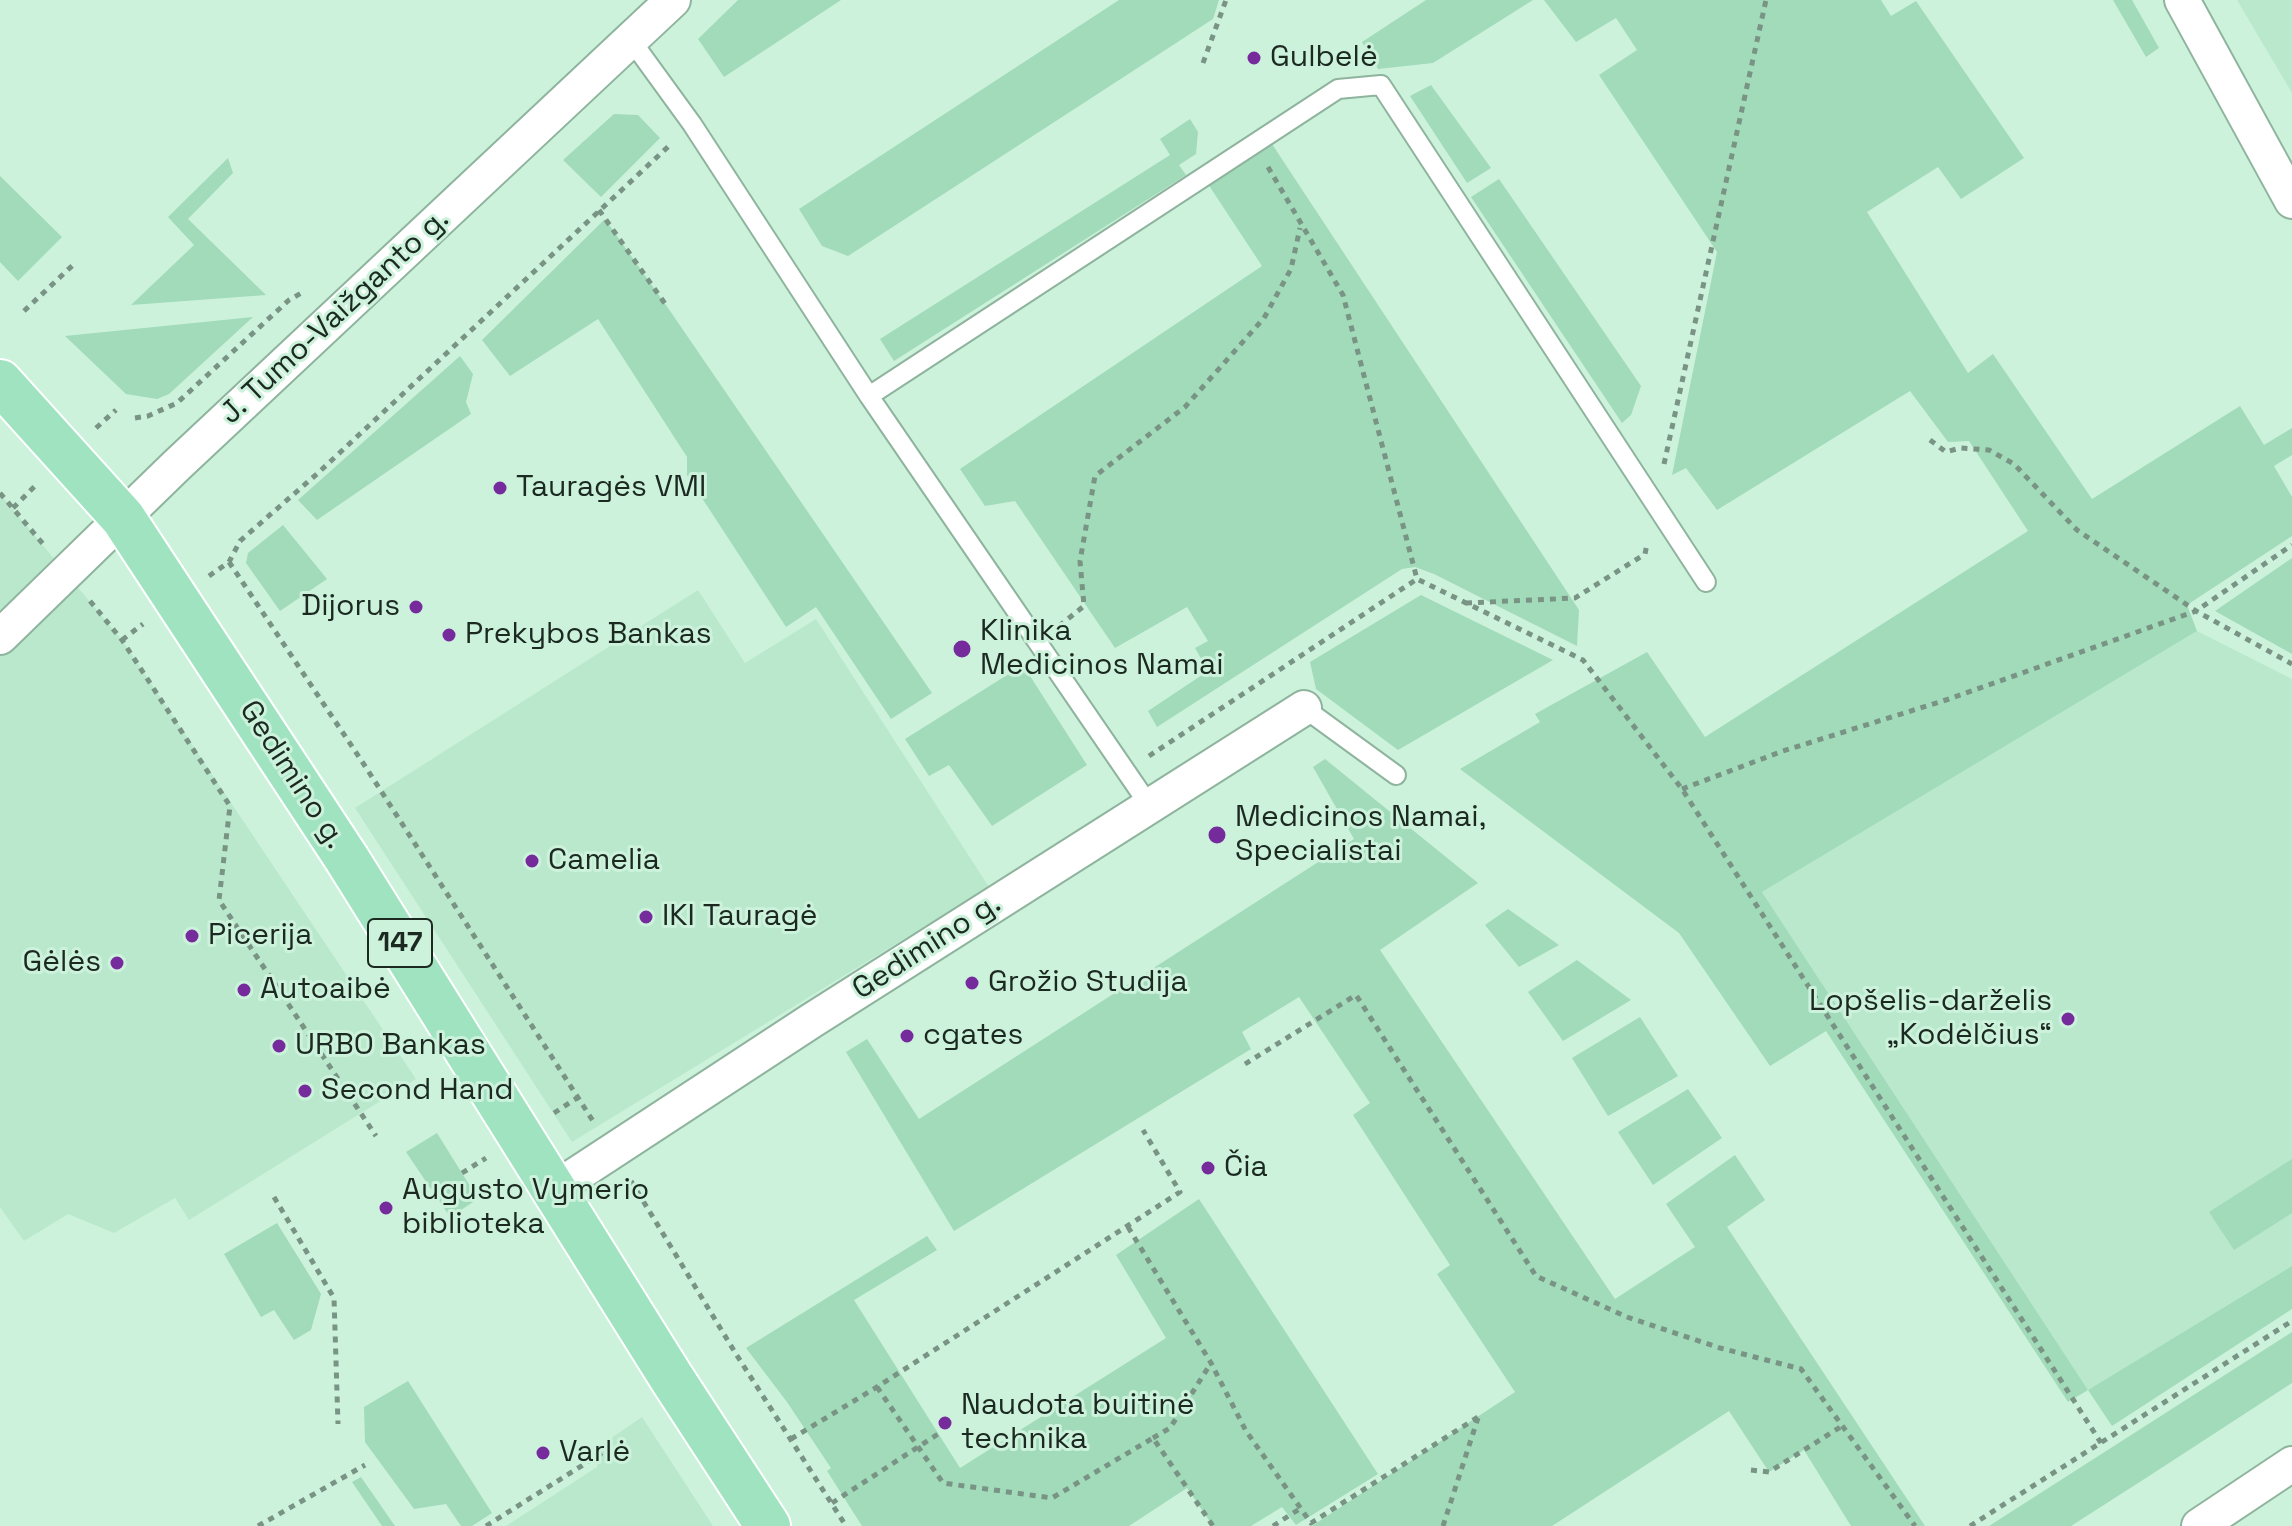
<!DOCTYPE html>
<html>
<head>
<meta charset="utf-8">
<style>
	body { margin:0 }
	canvas { display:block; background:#ccf2dc }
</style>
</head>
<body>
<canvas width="2292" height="1526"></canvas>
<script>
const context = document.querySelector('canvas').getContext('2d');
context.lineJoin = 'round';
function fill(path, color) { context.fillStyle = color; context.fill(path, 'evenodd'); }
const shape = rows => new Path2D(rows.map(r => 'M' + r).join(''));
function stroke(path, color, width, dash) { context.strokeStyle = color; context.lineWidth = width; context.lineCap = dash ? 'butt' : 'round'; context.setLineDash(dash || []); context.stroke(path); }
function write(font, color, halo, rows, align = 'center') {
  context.font = font + ' "Space Grotesk",sans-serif'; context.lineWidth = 6; context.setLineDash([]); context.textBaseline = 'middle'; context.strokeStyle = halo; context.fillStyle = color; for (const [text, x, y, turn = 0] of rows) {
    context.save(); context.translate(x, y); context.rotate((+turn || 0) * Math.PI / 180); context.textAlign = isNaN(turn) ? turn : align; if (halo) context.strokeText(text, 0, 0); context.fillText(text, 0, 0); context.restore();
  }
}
fill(shape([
	[2237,0,2292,0,2292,93],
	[0,494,122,640,416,1079,189,1220,175,1198,114,1233,68,1214,24,1241,0,1207],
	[698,590,745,663,816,619,989,887,572,1142,355,808],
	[2197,631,2292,679,2292,1266,2088,1390,1762,892],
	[642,1417,713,1526,506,1526,597,1467,601,1445]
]), '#bae8cd');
fill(shape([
	[738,0,841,0,724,77,698,39],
	[1119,0,1219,0,1213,19,848,256,822,246,799,209],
	[1426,0,1533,0,1433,63,1378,69,1362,42],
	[1544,0,1881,0,1891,16,1916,1,2024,158,1961,199,1938,167,1867,212,1968,373,1993,354,2092,499,2240,406,2264,445,2292,428,2292,455,2274,466,2292,497,2292,536,2187,605,2197,631,1762,892,2088,1390,2292,1266,2292,1309,2112,1426,2088,1390,2068,1402,1826,1031,1770,1066,1679,933,1460,769,1540,722,1535,714,1647,652,1705,737,2028,531,1969,441,1948,442,1910,391,1717,510,1686,468,1672,475,1717,252,1599,75,1637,50,1616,18,1576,42],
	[2113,0,2132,0,2159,48,2146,57],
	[1431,85,1491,168,1467,183,1410,96],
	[614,114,638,115,660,138,601,197,563,160],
	[1190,119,1198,132,1196,154,1179,165,1186,175,894,361,880,339,1170,155,1160,139],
	[1272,144,1579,610,1577,646,1434,574,1415,567,1402,569,1157,727,1148,711,1208,671,1195,648,1208,641,1187,607,1115,648,1015,501,985,506,960,469,1262,266,1208,184],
	[228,158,233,173,188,219,266,295,131,305,194,245,168,217],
	[0,176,62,237,18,281,0,262],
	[1499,179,1641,386,1631,415,1622,423,1471,197],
	[605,219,668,308,932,693,891,719,816,607,786,627,687,475,687,457,598,319,510,376,482,340],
	[253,317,169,394,157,399,126,394,65,336],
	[460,356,473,374,466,402,471,414,317,520,298,500],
	[283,525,327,579,280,611,246,563,248,553],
	[2292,558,2292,654,2215,611],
	[1421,595,1553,660,1398,750,1316,689,1310,662],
	[1023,665,1087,765,992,826,949,765,929,776,905,739],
	[1325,759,1478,883,1380,950,1615,1299,1695,1247,1666,1204,1735,1155,1765,1200,1727,1227,1925,1526,1851,1526,1804,1450,1769,1472,1729,1411,1552,1526,1312,1526,1515,1392,1437,1274,1450,1265,1353,1115,1370,1103,1299,997,1242,1032,1251,1049,954,1231,846,1052,867,1039,919,1119,1354,839,1313,767],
	[1508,909,1559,945,1519,967,1485,925],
	[1577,960,1631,1000,1563,1041,1528,992],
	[1640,1017,1678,1076,1608,1116,1572,1058],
	[1688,1089,1722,1138,1653,1185,1618,1132],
	[437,1133,478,1199,450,1217,406,1152],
	[2292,1159,2292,1213,2234,1250,2209,1212],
	[1199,1199,1378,1474,1296,1525,1282,1507,1251,1526,1213,1526,1187,1488,1129,1526,862,1526,827,1471,831,1468,787,1402,746,1348,927,1236,937,1250,854,1300,960,1468,1166,1338,1116,1255],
	[277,1223,321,1294,311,1330,294,1340,274,1310,261,1317,224,1254],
	[2292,1332,2292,1383,2146,1478,2071,1526,1989,1526],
	[408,1381,492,1513,472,1526,461,1526,446,1504,414,1509,365,1442,364,1407],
	[361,1477,395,1526,382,1526,352,1482]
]), '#a1dbba');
const lane = shape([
	[631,40,692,124,869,396,1149,805],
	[869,396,1338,89,1381,85,1706,582],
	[1304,708,1396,775]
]);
const street = shape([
	[2182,0,2292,201],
	[0,637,177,465,673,0],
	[553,1190,811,1021,1304,708],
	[2199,1526,2292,1464]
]);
const primary = shape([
	[0,382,123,518,347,859,671,1377,768,1526]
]);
stroke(lane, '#8fb49e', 22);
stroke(street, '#8fb49e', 38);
stroke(primary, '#fff', 48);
stroke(shape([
	[1203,63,1226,0],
	[1268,167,1343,295,1417,579,1583,660,1682,789,2101,1443],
	[599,210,668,308],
	[24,311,73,265],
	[135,418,148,416,177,403,289,300,305,291],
	[96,428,116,410],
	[1930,440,1946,452,1960,448,1989,450,2014,464,2077,530,2196,611,2292,664],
	[1664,464,1766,0],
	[0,493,43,544],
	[13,508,37,484],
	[229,562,365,766,593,1121],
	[209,576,229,562,240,541,318,473,671,144],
	[90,601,122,640,230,806,219,900,376,1136],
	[1466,603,1575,598,1645,554,1647,544],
	[1059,626,1084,606,1080,561,1095,476,1185,407,1264,318,1291,269,1300,228],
	[122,640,143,624],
	[1149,756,1417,579],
	[1682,789,1783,751,1949,699,2196,611,2292,545],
	[1245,1064,1356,995,1536,1276,1627,1317,1720,1348,1801,1369,1915,1526],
	[554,1113,577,1098],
	[462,1173,486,1158],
	[631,1181,736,1354,846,1526],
	[274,1197,334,1298,338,1424],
	[1128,1227,1211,1363,1246,1431,1311,1523,1478,1417],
	[877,1387,943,1483,1052,1498,1153,1438,1213,1526],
	[1153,1438,1170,1428,1211,1363],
	[791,1439,877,1387,1180,1192,1143,1130],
	[1751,1470,1769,1472,1842,1426],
	[832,1503,938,1434],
	[258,1526,365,1465],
	[486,1526,602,1453],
	[1273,1526,1301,1508],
	[1443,1526,1478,1418],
	[1970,1526,2292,1321]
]), '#799484', 5, [6, 6]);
stroke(lane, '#fff', 18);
stroke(street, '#fff', 34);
stroke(primary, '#a0e3c1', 44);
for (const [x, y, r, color] of [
	[1254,58,8,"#762b9d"],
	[500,488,8,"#762b9d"],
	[416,607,8,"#762b9d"],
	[449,635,8,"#762b9d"],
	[962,649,10,"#762b9d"],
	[1217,835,10,"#762b9d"],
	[532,861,8,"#762b9d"],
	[646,917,8,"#762b9d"],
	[192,936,8,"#762b9d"],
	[117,963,8,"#762b9d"],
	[972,983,8,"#762b9d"],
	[244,990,8,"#762b9d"],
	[2068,1019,8,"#762b9d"],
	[907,1036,8,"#762b9d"],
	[279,1046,8,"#762b9d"],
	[305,1091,8,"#762b9d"],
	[1208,1168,8,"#762b9d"],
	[386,1208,8,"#762b9d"],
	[945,1423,8,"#762b9d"],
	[543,1453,8,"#762b9d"]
]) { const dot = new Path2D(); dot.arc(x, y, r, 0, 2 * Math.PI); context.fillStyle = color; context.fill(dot); stroke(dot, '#ccf2dc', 3); }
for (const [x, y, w] of [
	[400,943,64]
]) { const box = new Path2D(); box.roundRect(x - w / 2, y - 24, w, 48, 6); context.fillStyle = '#ccf2dc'; context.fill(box); stroke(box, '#1b2921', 2); }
write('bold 28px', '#1b2921', null, [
	["147",400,943]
]);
write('30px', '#1b2921', '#ccf2dc', [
	["Gulbelė",1270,58],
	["Tauragės VMI",516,488],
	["Dijorus",400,607,"right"],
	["Klinika",980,632],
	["Medicinos Namai",980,666],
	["Prekybos Bankas",465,635],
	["Medicinos Namai,",1235,818],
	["Specialistai",1235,852],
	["Camelia",548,861],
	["IKI Tauragė",662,917],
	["Picerija",208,936],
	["Gėlės",101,963,"right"],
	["Grožio Studija",988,983],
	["Autoaibė",260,990],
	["Lopšelis-darželis",2052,1002,"right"],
	["„Kodėlčius“",2052,1036,"right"],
	["cgates",923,1036],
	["URBO Bankas",295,1046],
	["Second Hand",321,1091],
	["Čia",1224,1168],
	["Augusto Vymerio",402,1191],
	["biblioteka",402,1225],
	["Naudota buitinė",961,1406],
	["technika",961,1440],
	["Varlė",559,1453]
], 'left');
write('30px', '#1b2921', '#ccf2dc', [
	["J. Tumo-Vaižganto g.",335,317,-43],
	["Gedimino g.",292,775,57],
	["Gedimino g.",927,947,-33]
]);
</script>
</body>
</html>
